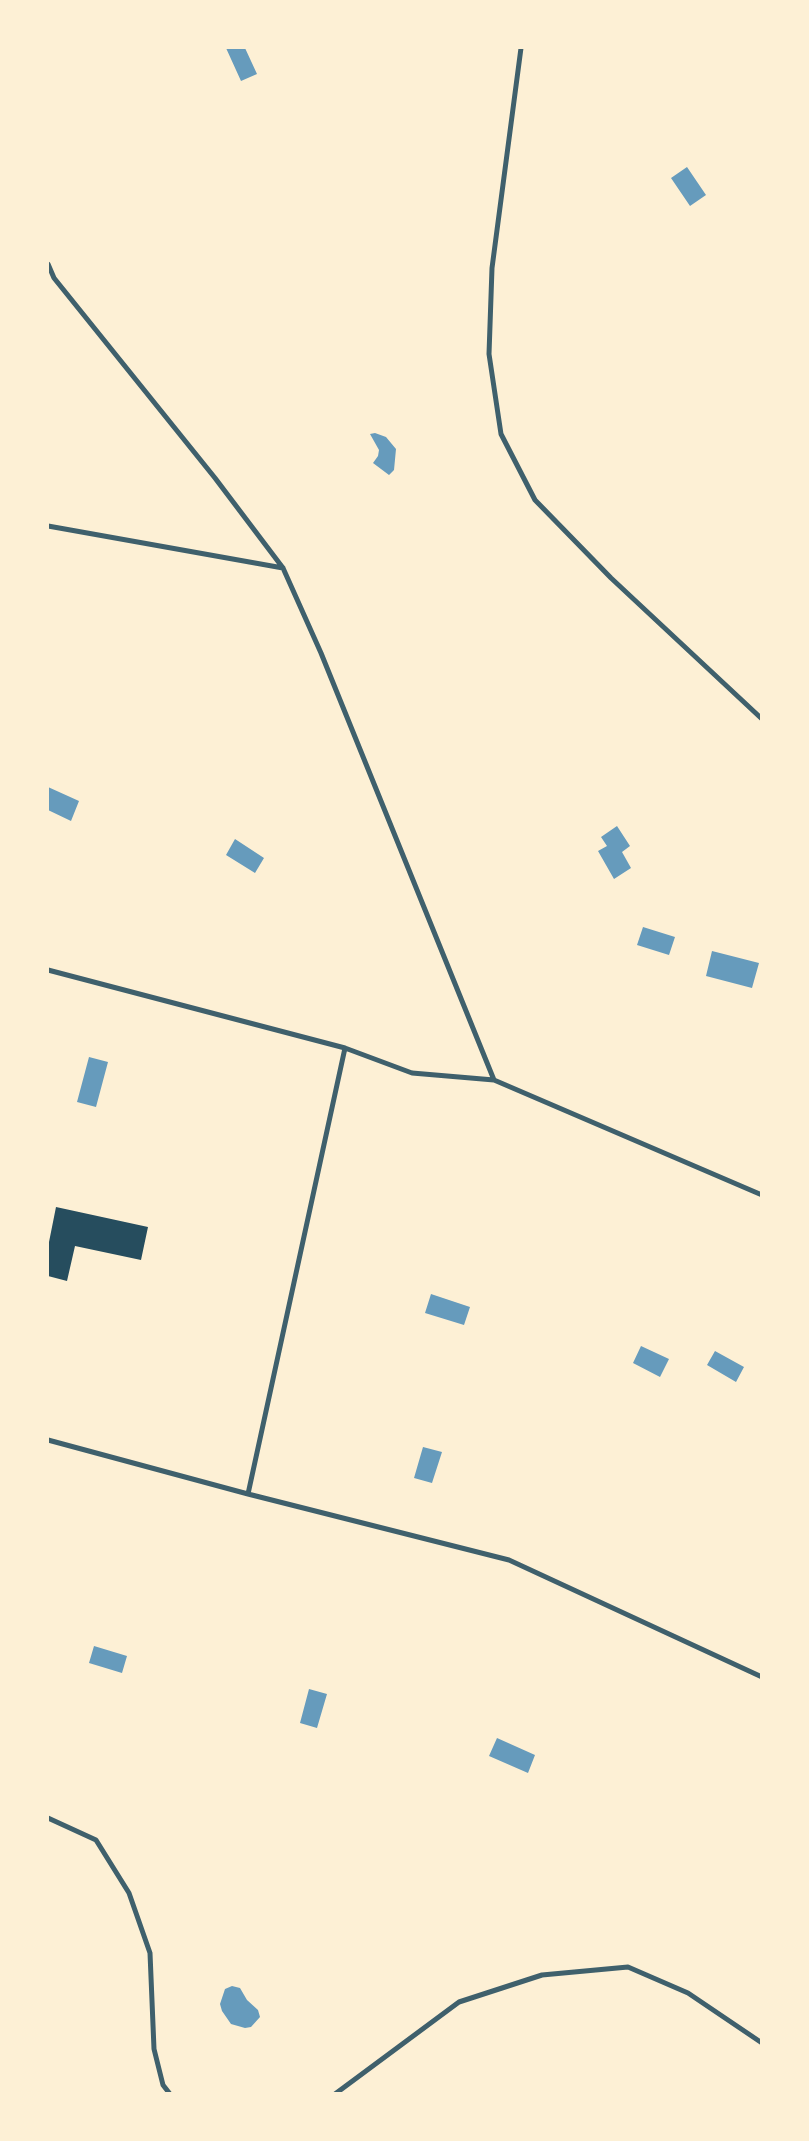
<!DOCTYPE html>
<html>
<head>
<meta charset="utf-8">
<style>
	body { margin:0 }
	#map { position:relative; width:809px; height:2141px; overflow:hidden; background:#fdf0d5; font-family:"Golos Text",sans-serif }
	canvas { display:block }
	.frame { position:absolute; inset:0; border:49px solid #fdf0d5; pointer-events:none }
</style>
</head>
<body>
<div id="map">
<canvas width="809" height="2141"></canvas>
<div class="frame"></div>
</div>
<script>
const context = document.querySelector('canvas').getContext('2d');
context.lineJoin = 'round';
function fill(path, color) { context.fillStyle = color; context.fill(path, 'evenodd'); }
const shape = rows => new Path2D(rows.map(r => 'M' + r).join(''));
function stroke(path, color, width, dash) { context.strokeStyle = color; context.lineWidth = width; context.lineCap = dash ? 'butt' : 'round'; context.setLineDash(dash || []); context.stroke(path); }
fill(shape([
	[226,48,245,48,257,74,241,81],
	[687,167,706,195,690,206,671,178],
	[375,433,386,437,396,449,394,470,389,475,373,463,378,456,379,450,370,434],
	[48,787,79,801,71,821,48,810],
	[617,826,630,846,622,852,631,868,614,879,598,851,607,846,601,837],
	[235,839,264,858,255,873,226,855],
	[643,927,675,937,669,955,637,945],
	[712,951,759,963,752,988,706,976],
	[89,1057,108,1062,96,1107,77,1102],
	[431,1294,470,1307,464,1325,425,1313],
	[641,1346,669,1359,660,1377,633,1363],
	[715,1351,744,1367,736,1382,707,1365],
	[423,1447,442,1452,432,1483,414,1478],
	[94,1646,127,1656,122,1673,89,1663],
	[309,1689,327,1694,317,1728,300,1723],
	[497,1738,535,1755,528,1773,489,1756],
	[232,1986,240,1988,247,2000,258,2010,260,2017,251,2027,245,2028,231,2024,222,2011,220,2004,225,1989]
]), '#669bbc');
fill(shape([
	[56,1207,148,1227,141,1260,75,1246,67,1281,48,1276,48,1247]
]), '#264d5e');
stroke(shape([
	[521,48,492,268,489,354,501,434,535,500,611,578,762,719],
	[48,264,54,278,215,478,283,568,321,653,494,1080],
	[48,526,283,568],
	[48,970,345,1048,412,1073,494,1080,762,1195],
	[48,1440,248,1494,509,1560,762,1677],
	[248,1494,345,1048],
	[48,1818,96,1840,129,1893,150,1953,154,2049,163,2085,170,2094],
	[335,2094,459,2002,542,1975,628,1967,688,1993,762,2043]
]), '#3f606c', 5);
</script>
</body>
</html>
